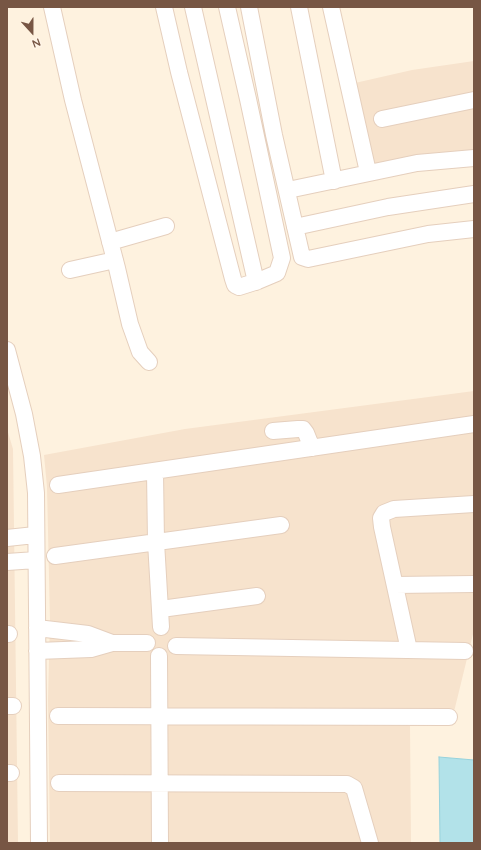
<!DOCTYPE html>
<html>
<head>
<meta charset="utf-8">
<style>
	body { margin:0 }
	#map { position:relative; width:481px; height:850px; overflow:hidden; background:#fef2df; font-family:Quicksand,sans-serif }
	canvas { display:block }
	.frame { position:absolute; inset:0; border:8px solid #775644; pointer-events:none }
	.north { position:absolute; left:12px; top:12px; width:40px; height:40px; -webkit-text-stroke:3px #fff5e7; paint-order:stroke; rotate:159deg; font-size:11px; font-weight:700; line-height:16px; text-align:center; color:#775644 }
	.north::after { content:''; display:block; margin:auto; width:14px; height:18px; background:#775644; clip-path:polygon(50% 0,100% 100%,50% 72%,0 100%) }
</style>
</head>
<body>
<div id="map">
<canvas width="481" height="850"></canvas>
<div class="frame"></div>
<div class="north">N</div>
</div>
<script>
const context = document.querySelector('canvas').getContext('2d');
context.lineJoin = 'round';
function fill(path, color) { context.fillStyle = color; context.fill(path, 'evenodd'); }
const shape = rows => new Path2D(rows.map(r => 'M' + r).join(''));
function stroke(path, color, width, dash) { context.strokeStyle = color; context.lineWidth = width; context.lineCap = dash ? 'butt' : 'round'; context.setLineDash(dash || []); context.stroke(path); }
fill(shape([
	[474,61,474,155,372,168,355,83,412,70],
	[474,391,474,630,451,724,410,726,411,843,50,843,48,699,50,621,47,487,44,455,185,429],
	[7,429,13,449,18,843,7,843]
]), '#f7e3cd');
const water = shape([
	[439,757,474,760,474,843,440,843,439,757]
]);
fill(water, '#b2e2e9');
stroke(water, '#97d2dc', 1);
const minor = shape([
	[52,7,73,100,117,268,130,324,140,352,149,362],
	[164,7,179,72,233,279,235,285,239,287,258,281,277,273,282,258,248,99,227,7],
	[193,7,256,282],
	[249,7,274,135,302,257,308,259,428,234,474,229],
	[299,7,334,181],
	[331,7,368,172],
	[382,119,474,100],
	[288,190,417,163,474,158],
	[295,227,388,207,474,194],
	[110,242,166,226],
	[70,270,115,260],
	[7,350,24,414,32,456,36,493,39,843],
	[273,431,298,429,303,429,306,433,312,448],
	[155,472,156,542,161,627],
	[58,485,474,424],
	[7,538,35,535],
	[55,556,281,525],
	[7,562,36,560],
	[395,585,474,584],
	[161,609,257,596],
	[37,628,88,634,112,643],
	[7,634,9,634],
	[176,646,465,651],
	[409,650,382,527,381,518,384,513,394,509,474,504],
	[37,651,91,649,112,643,147,643],
	[159,656,160,843],
	[7,706,13,706],
	[58,716,449,717],
	[7,773,11,773],
	[59,783,347,784,354,788,370,843]
]);
stroke(minor, '#e5cfbd', 18);
stroke(minor, '#fff', 16);
</script>
</body>
</html>
